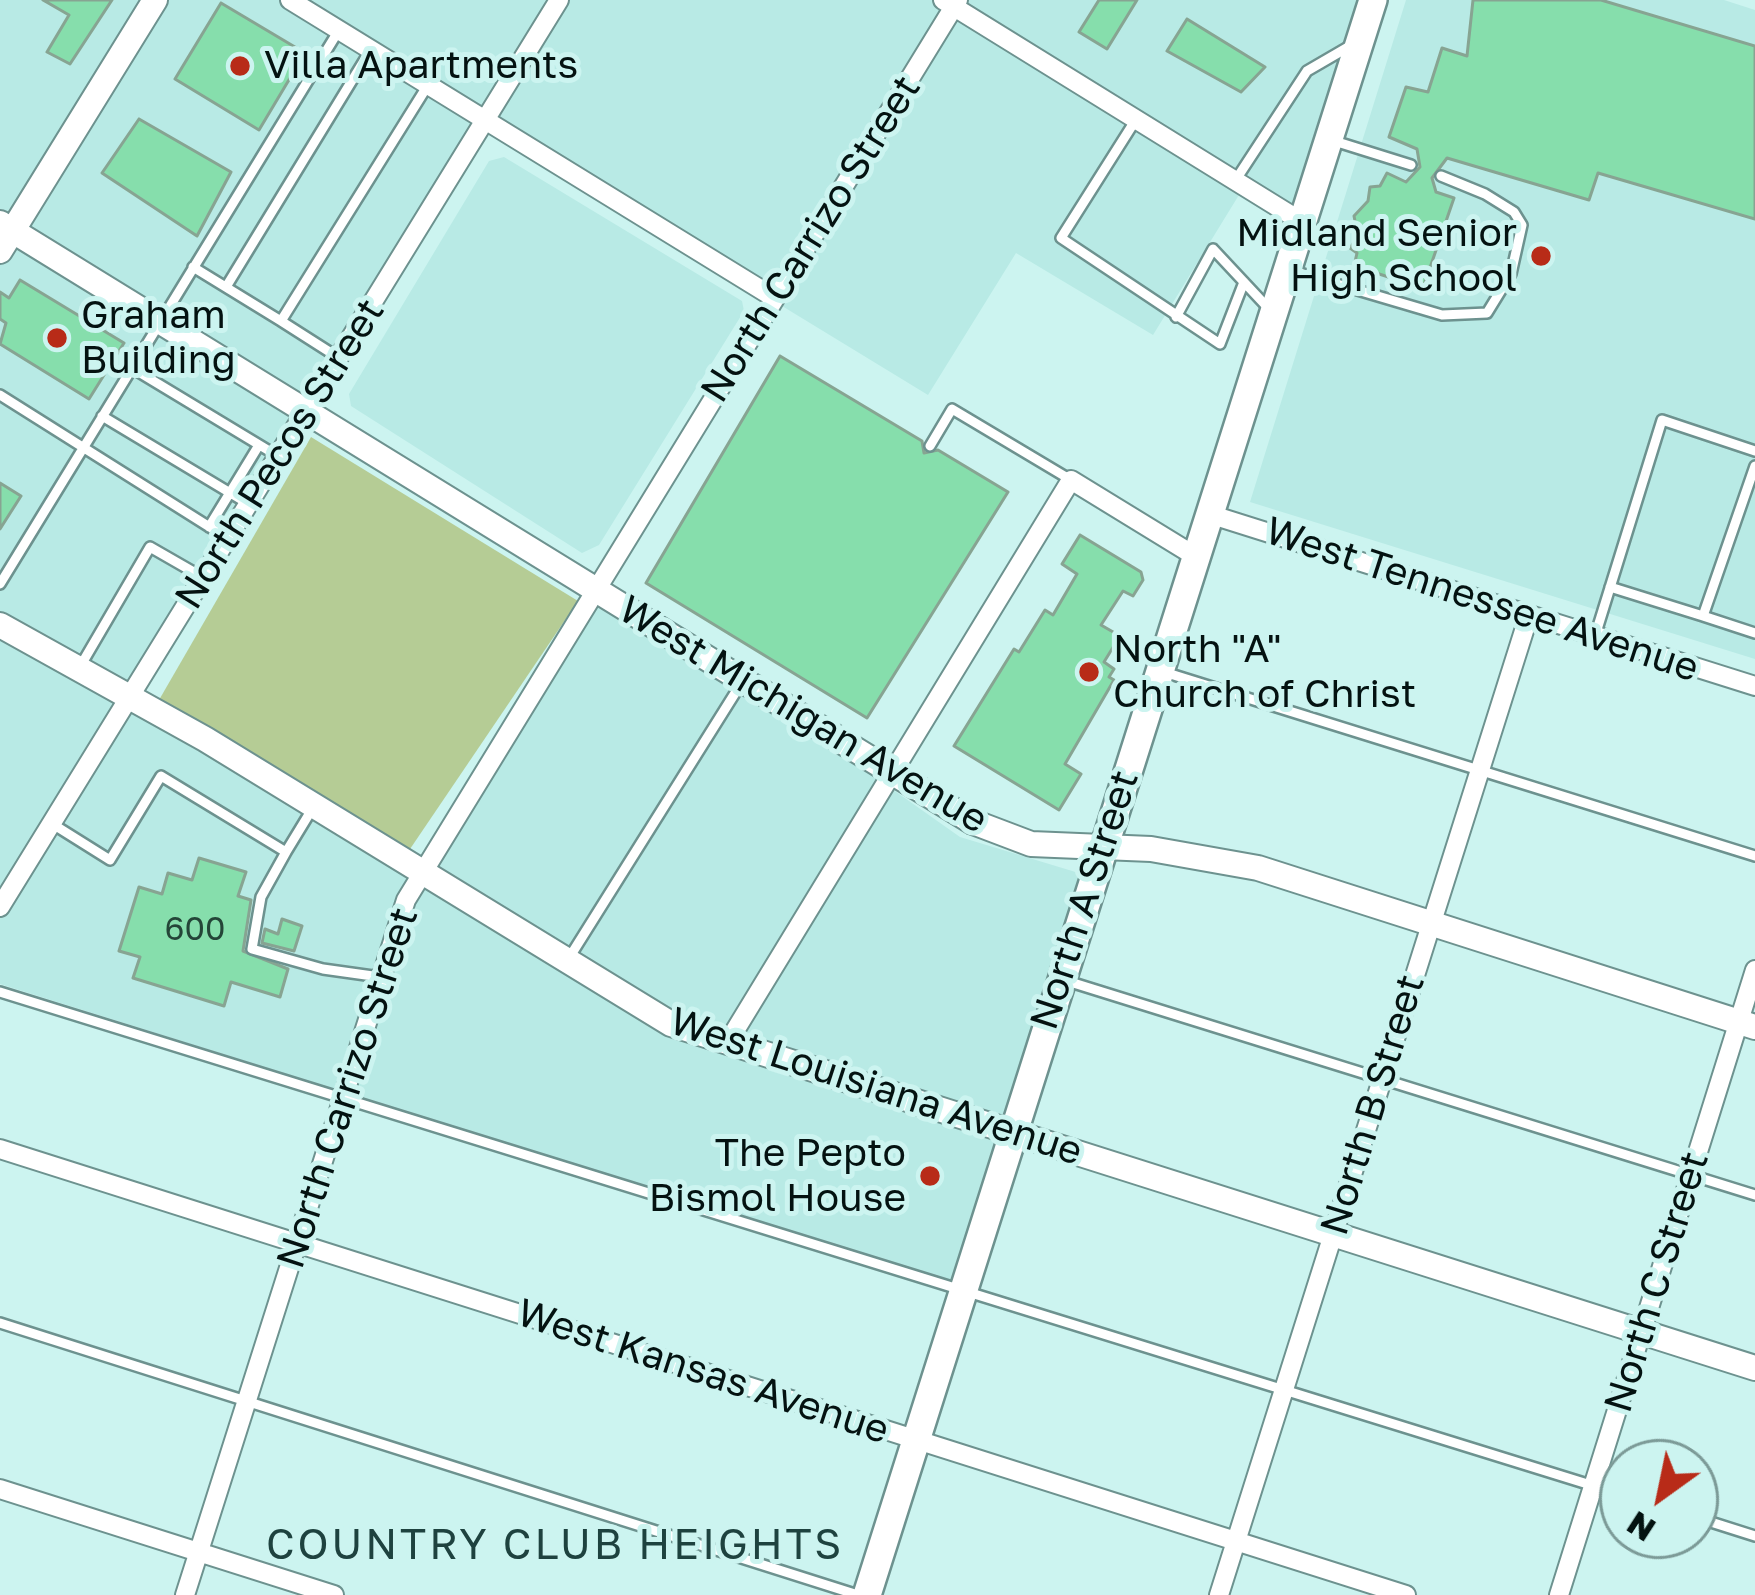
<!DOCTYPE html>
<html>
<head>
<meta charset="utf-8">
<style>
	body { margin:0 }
	#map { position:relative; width:1755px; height:1595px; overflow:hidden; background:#ccf4f0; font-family:"Golos Text",sans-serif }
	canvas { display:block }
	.north { position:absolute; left:1599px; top:1439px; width:120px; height:120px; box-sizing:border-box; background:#ccf4f0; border:3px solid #7c9a97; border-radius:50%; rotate:213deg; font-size:33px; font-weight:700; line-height:48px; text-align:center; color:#041211 }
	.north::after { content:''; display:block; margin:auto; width:42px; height:54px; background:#b82b18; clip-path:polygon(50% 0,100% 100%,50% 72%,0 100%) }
</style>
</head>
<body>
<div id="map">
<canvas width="1755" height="1595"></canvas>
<div class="north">N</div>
</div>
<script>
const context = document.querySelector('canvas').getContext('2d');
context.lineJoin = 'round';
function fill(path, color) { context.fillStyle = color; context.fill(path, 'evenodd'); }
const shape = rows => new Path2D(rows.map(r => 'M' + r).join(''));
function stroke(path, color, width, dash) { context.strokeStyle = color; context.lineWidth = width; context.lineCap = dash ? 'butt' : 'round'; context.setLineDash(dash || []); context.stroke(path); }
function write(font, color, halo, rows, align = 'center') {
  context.font = font + ' "Golos Text",sans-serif'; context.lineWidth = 10; context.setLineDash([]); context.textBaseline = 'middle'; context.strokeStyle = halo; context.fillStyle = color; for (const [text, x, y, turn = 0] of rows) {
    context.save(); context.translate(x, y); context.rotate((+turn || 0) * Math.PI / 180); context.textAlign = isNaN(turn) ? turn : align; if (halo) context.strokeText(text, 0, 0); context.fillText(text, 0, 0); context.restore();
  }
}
fill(shape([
	[0,0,1373,0,1302,228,1242,190,1153,335,1016,253,928,395,482,123,126,704,415,883,594,592,739,681,960,837,1092,877,973,1290,0,984],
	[1406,0,1724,0,1755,10,1755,659,1250,502],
	[504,157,742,301,744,311,599,545,582,553,351,406,349,394,489,161]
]), '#b8eae5');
fill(shape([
	[311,437,578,601,408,852,159,700]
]), '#b5cc95');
const building = shape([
	[43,0,112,0,70,64,47,52,69,15,43,0],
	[1099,0,1137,0,1107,49,1079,32,1099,0],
	[1473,0,1601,0,1755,46,1755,219,1598,173,1589,200,1447,158,1432,178,1436,192,1454,198,1423,288,1354,266,1357,253,1350,248,1358,236,1354,216,1368,201,1370,187,1380,186,1387,173,1406,182,1420,167,1417,149,1389,137,1406,87,1428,92,1442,48,1467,56,1473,0],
	[221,3,305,53,259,130,175,79,221,3],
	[1187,19,1265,67,1241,92,1167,51,1187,19],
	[139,119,231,172,197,236,102,173,139,119],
	[20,280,124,343,89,399,0,344,6,323,0,319,0,292,9,298,20,280],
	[780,356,922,441,924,453,938,450,1008,492,867,718,646,583,780,356],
	[0,483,21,496,0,529,0,483],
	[1080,535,1141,572,1143,580,1133,596,1123,591,1101,625,1120,636,1104,662,1114,669,1109,677,1114,680,1065,764,1081,774,1059,810,954,746,1014,649,1019,652,1045,610,1053,615,1077,574,1062,564,1080,535],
	[199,858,246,872,238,896,251,900,243,951,288,969,280,997,231,982,224,1006,133,978,140,957,119,951,139,887,162,894,168,873,192,880,199,858],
	[282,919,302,926,294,951,262,943,265,929,278,934,282,919]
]);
fill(building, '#86deac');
stroke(building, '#87a492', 3);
const service = shape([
	[1135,121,1061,238,1220,344,1244,282],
	[1331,140,1411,165],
	[1235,181,1307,71,1350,46],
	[193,267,281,321,428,85],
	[1293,271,1442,315,1487,313,1511,274,1522,225,1514,212,1485,194,1441,176],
	[226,287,370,51],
	[1176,317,1213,249,1271,311],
	[281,321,339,358],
	[132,368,276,455],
	[0,395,227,538],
	[102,416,247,503],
	[930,446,952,409,1071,480],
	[1755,466,1703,616,1755,633],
	[209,527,259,445],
	[0,584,339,30],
	[1610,587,1703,616],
	[1595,636,1662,420,1755,451],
	[81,665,150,547,204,578],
	[1164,672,1755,856],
	[51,823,110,860,161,776,286,852,314,806],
	[286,852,261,897,252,949,323,969,380,977],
	[569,958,742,682],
	[1067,981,1755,1195],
	[0,992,1623,1495],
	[0,1323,858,1595],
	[1695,1517,1755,1536]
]);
const minor = shape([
	[290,0,773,297],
	[943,0,1302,222],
	[1209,514,1755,686],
	[0,907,559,0],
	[728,1042,1071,480,1195,556],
	[0,1149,1406,1595],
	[0,1489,334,1595],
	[185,1595,406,900,958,0],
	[1219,1595,1529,615],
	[1559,1595,1755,970]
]);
const tertiary = shape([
	[0,223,973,822,1031,844,1151,849,1258,868,1755,1027],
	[0,251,155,0],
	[0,625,205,739,671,1024,1755,1368]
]);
const secondary = shape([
	[867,1595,1373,0]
]);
stroke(service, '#6d928f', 14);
stroke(minor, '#6d928f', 22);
stroke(tertiary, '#6d928f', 28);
stroke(secondary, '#6d928f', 32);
stroke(service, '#fff', 9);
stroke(minor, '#fff', 18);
stroke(tertiary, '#fff', 24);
stroke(secondary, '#fff', 27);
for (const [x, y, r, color] of [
	[240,66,12,"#b82b18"],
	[1541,256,12,"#b82b18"],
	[57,338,12,"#b82b18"],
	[1089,672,12,"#b82b18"],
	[930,1176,12,"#b82b18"]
]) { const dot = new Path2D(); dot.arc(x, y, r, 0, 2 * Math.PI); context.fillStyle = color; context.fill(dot); stroke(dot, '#ccf4f0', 4.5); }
write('33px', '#244538', null, [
	["600",195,930]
]);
write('39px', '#041211', '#ccf4f0', [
	["Villa Apartments",264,66],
	["Midland Senior",1517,234,"right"],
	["High School",1517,279,"right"],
	["Graham",81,316],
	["Building",81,361],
	["North \"A\"",1113,650],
	["Church of Christ",1113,695],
	["The Pepto",906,1154,"right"],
	["Bismol House",906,1199,"right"]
], 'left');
write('39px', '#041211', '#ccf4f0', [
	["North Carrizo Street",811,239,-58],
	["North Pecos Street",280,454,-58],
	["West Tennessee Avenue",1482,600,18],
	["West Michigan Avenue",803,715,31],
	["North A Street",1085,900,-72],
	["West Louisiana Avenue",876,1087,18],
	["North Carrizo Street",348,1088,-72],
	["North B Street",1373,1105,-73],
	["North C Street",1657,1282,-73],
	["West Kansas Avenue",703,1372,18]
]);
context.letterSpacing = '3px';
write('42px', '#1e423f', '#ccf4f0', [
	["COUNTRY CLUB HEIGHTS",555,1546]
]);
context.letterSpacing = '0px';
</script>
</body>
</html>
